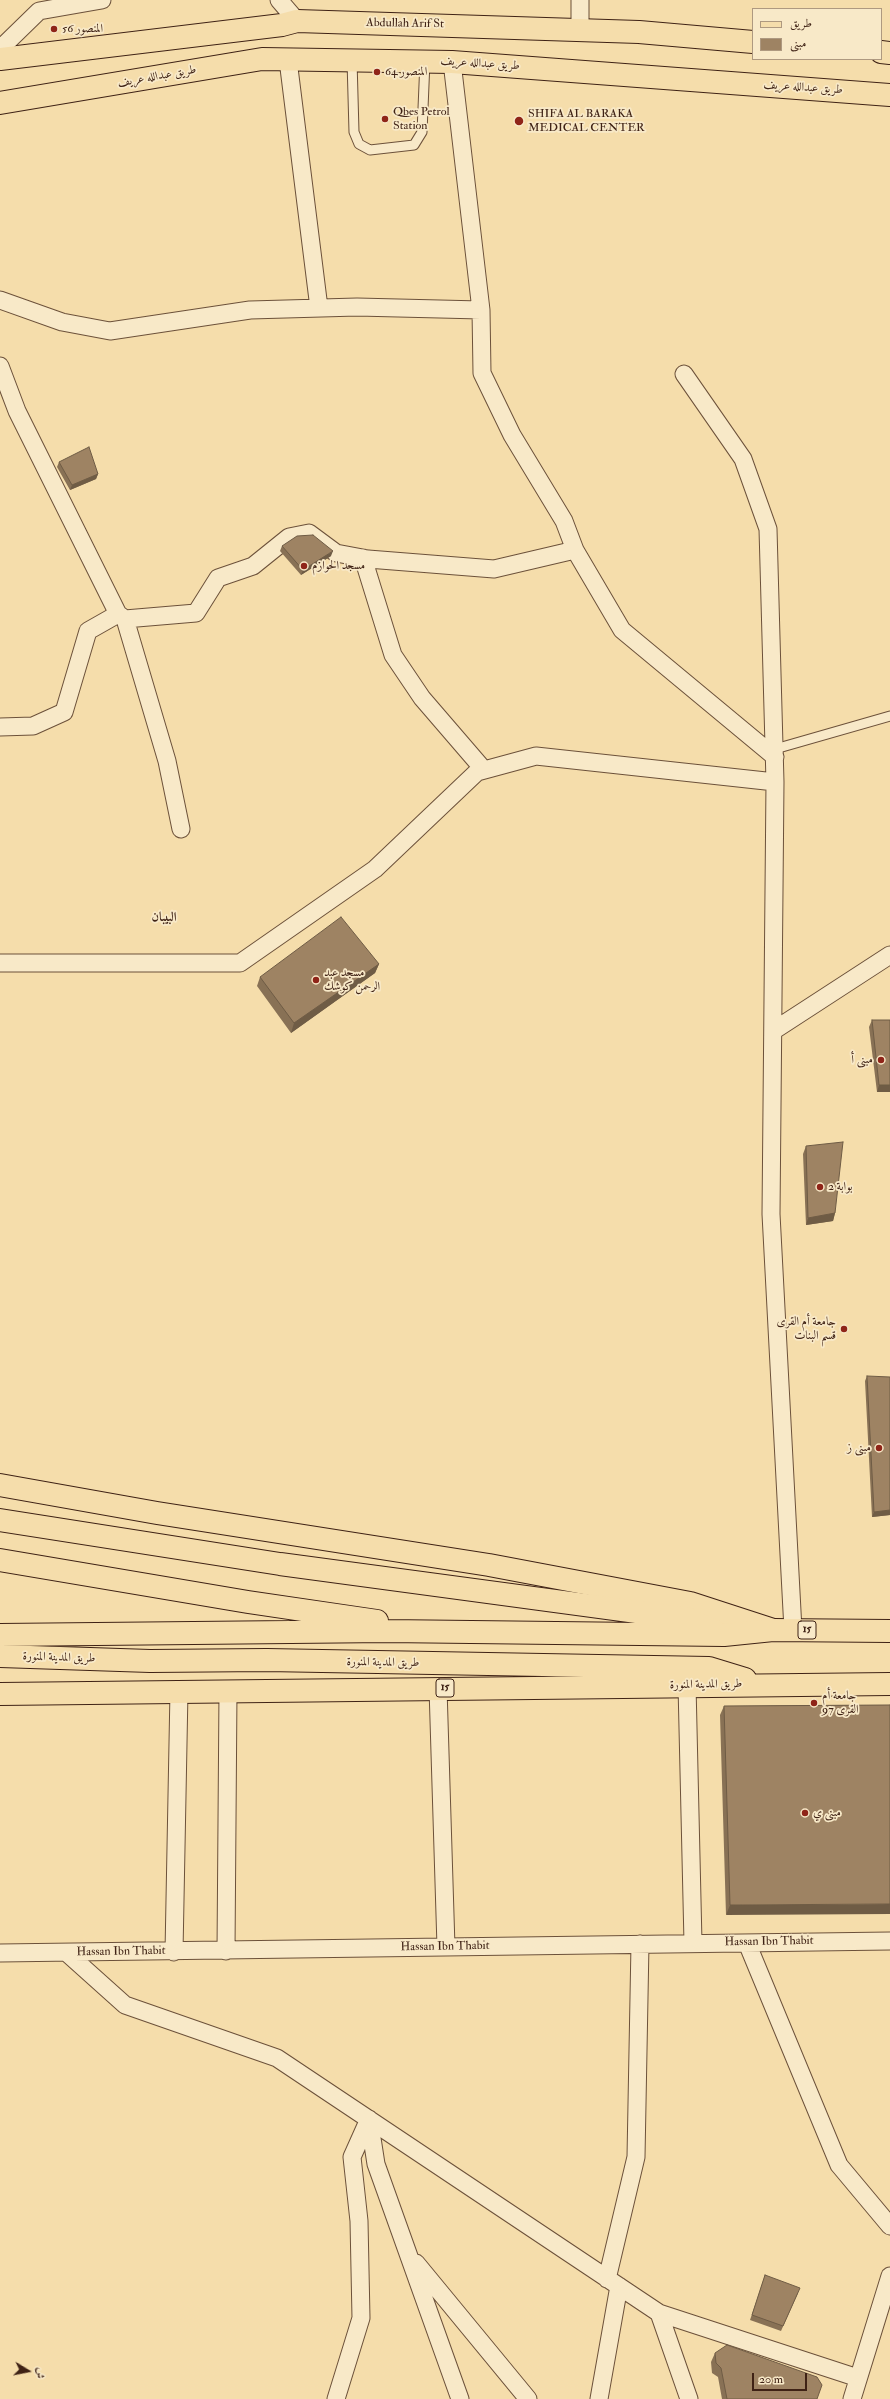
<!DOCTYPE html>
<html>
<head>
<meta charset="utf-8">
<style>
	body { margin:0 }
	#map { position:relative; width:890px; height:2399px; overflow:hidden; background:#f5ddab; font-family:"IM FELL Double Pica",Amiri,serif }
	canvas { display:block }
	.legend { position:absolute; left:752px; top:8px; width:130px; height:52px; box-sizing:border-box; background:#f8e9c8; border:1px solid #ae9980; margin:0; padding:5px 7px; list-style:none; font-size:12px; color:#3f2215 }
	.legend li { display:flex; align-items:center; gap:8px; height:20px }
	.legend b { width:20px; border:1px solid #ae9980 }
	.north { position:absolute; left:8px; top:2351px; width:40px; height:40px; -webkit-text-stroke:3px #f8e9c8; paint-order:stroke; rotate:100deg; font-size:11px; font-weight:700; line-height:16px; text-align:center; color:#3f2215 }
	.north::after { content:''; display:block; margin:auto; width:14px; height:18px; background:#3f2215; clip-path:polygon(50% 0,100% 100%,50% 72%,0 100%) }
	.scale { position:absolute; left:752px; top:2373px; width:55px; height:18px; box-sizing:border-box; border:2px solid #3f2215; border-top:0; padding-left:5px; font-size:12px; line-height:14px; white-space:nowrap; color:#3f2215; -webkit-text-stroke:3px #f8e9c8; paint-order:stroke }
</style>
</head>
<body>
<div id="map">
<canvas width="890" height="2399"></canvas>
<ul class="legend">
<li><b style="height:5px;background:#f5ddab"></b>طريق</li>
<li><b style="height:11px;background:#9e8363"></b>مبنى</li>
</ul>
<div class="north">ش</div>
<div class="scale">20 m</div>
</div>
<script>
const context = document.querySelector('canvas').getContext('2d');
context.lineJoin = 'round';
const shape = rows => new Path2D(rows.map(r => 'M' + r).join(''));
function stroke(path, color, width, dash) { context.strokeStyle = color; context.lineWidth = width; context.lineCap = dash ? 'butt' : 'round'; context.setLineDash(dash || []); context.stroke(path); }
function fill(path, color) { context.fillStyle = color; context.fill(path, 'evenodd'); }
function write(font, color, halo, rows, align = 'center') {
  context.font = font + ' "IM FELL Double Pica",Amiri,serif'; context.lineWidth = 3.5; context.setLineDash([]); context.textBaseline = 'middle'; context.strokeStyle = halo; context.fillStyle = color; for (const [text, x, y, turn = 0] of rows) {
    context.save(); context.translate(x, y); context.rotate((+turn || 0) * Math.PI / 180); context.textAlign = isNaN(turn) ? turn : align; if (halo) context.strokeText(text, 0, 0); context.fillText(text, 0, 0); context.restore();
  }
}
const lane = shape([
	[352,60,354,132,359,144,370,150,414,145,422,132,425,61],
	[775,749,890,716]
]);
const street = shape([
	[279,0,297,21],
	[580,0,580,30],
	[0,49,39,11,102,0],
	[288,60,319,308],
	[452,62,481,310,482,373,512,435,564,521,575,550,622,630,775,757],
	[0,300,62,322,110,331,250,310,357,307,481,310],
	[0,366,17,411,118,614,125,619,167,761,181,829],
	[684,374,743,459,768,529,775,782,771,1214,793,1630],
	[363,558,393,655,422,698,484,770],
	[125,619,196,613,218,578,253,566,289,537,309,533,336,553,368,559,494,569,575,550],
	[0,727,33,726,64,712,88,631,118,614],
	[0,963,240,963,375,869,477,772,536,756,775,782],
	[773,1031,890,955],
	[687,1685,693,1943],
	[438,1688,446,1947],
	[747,1943,839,2165,890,2226],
	[226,1951,228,1691],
	[174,1952,179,1691],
	[0,1953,890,1941],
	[67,1953,125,2005,277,2058,659,2313,858,2378],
	[369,2119,376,2164,460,2399],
	[416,2263,528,2399],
	[607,2279,636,2157,640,1944],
	[659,2313,689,2399],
	[336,2399,361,2318,359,2221,352,2157,369,2119],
	[599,2399,619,2286],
	[852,2399,890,2276]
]);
const primary = shape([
	[881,52,890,53],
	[0,59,282,25,297,21,639,32,753,42],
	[0,103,262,59,452,62,890,95],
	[0,1485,157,1513,489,1565,690,1603,773,1630]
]);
const highway = shape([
	[0,1520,280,1564,689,1619,715,1631],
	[0,1560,248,1602,377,1621],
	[0,1635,387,1631,724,1635,773,1630,890,1631],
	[0,1656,150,1661,267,1660,709,1668,745,1679],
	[0,1694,890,1684]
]);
stroke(lane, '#6c513a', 11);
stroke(street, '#6c513a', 19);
stroke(primary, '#3f2215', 24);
stroke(highway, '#3f2215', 24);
stroke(lane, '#f8e9c8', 9);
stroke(street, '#f8e9c8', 17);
stroke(primary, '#f5ddab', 22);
stroke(highway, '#f5ddab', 22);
fill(shape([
	[59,462,98,474,96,479,70,490,57,467],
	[282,546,331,556,301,575,280,551],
	[379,964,375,973,291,1033,257,986,260,977],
	[872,1020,890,1092,877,1092,869,1027],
	[806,1146,835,1213,833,1221,806,1225,803,1154],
	[867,1376,890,1515,872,1517,865,1381],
	[890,1705,726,1915,720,1715,724,1706],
	[765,2275,798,2293,781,2331,750,2320],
	[715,2353,817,2399,722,2399,718,2377,712,2373,711,2362]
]), '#887155');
fill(shape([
	[98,474,96,479,70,490,72,485],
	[333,551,331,556,301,575,303,570],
	[379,964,375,973,291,1033,294,1023],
	[879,1085,890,1085,890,1092,877,1092],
	[835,1213,833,1221,806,1225,808,1218],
	[890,1510,890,1515,872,1517,874,1512],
	[890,1904,890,1914,726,1915,730,1905]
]), '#6f5c45');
const building = shape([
	[89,447,98,474,72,485,59,462,89,447],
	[313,535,333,551,303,570,282,546,297,536,313,535],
	[341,917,379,964,294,1023,260,977,341,917],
	[872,1020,890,1020,890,1085,879,1085,872,1020],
	[843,1142,835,1213,808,1218,806,1146,843,1142],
	[867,1376,890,1377,890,1510,874,1512,867,1376],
	[890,1705,890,1904,730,1905,724,1706,890,1705],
	[765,2275,800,2288,783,2326,752,2315,765,2275],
	[727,2345,817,2377,822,2385,817,2399,727,2399,721,2368,716,2363,715,2353,727,2345]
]);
fill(building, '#9e8363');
stroke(building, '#6f5c45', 1);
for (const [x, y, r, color] of [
	[54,29,4,"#8f2418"],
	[377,72,4,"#8f2418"],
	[385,119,4,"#8f2418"],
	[519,121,5,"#8f2418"],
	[304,566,4,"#8f2418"],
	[316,980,4,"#8f2418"],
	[881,1060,4,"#8f2418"],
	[820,1187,4,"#8f2418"],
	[844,1329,4,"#8f2418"],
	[879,1448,4,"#8f2418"],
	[814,1703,4,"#8f2418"],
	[805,1813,4,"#8f2418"]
]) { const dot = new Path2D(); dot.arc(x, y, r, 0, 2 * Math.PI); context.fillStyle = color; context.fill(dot); stroke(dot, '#f8e9c8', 1.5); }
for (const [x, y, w] of [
	[807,1630,18],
	[445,1688,18]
]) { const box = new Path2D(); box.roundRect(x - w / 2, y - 9, w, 18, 3); context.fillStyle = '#f8e9c8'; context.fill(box); stroke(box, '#3f2215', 1); }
write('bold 11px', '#3f2215', null, [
	["15",807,1630],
	["15",445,1688]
]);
write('12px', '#3f2215', '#f8e9c8', [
	["Abdullah Arif St",405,24,1],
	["طريق عبدالله عريف",480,64,4],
	["طريق عبدالله عريف",157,77,-10],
	["طريق عبدالله عريف",803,88,4],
	["طريق المدينة المنورة",59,1658,2],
	["طريق المدينة المنورة",383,1663,1],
	["طريق المدينة المنورة",706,1685,-1],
	["Hassan Ibn Thabit",769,1942,-1],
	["Hassan Ibn Thabit",445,1947,-1],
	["Hassan Ibn Thabit",121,1952,-1]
]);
write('12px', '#3f2215', '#f8e9c8', [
	["المنصور 56",62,29],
	["المنصور 64",385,72],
	["Qbes Petrol",393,112],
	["Station",393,126],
	["SHIFA AL BARAKA",528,114],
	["MEDICAL CENTER",528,128],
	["مسجد الحوازم",312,566],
	["مسجد عبد",324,973],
	["الرحمن كوشك",324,987],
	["مبنى أ",873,1060,"right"],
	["بوابة 2",828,1187],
	["جامعة أم القرى",836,1322,"right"],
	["قسم البنات",836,1336,"right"],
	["مبنى ز",871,1448,"right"],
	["جامعة أم",822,1696],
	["القرى 97",822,1710],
	["مبنى ي",813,1813]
], 'left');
write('bold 13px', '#3f2215', '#f8e9c8', [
	["البيبان",164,918]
]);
</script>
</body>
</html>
